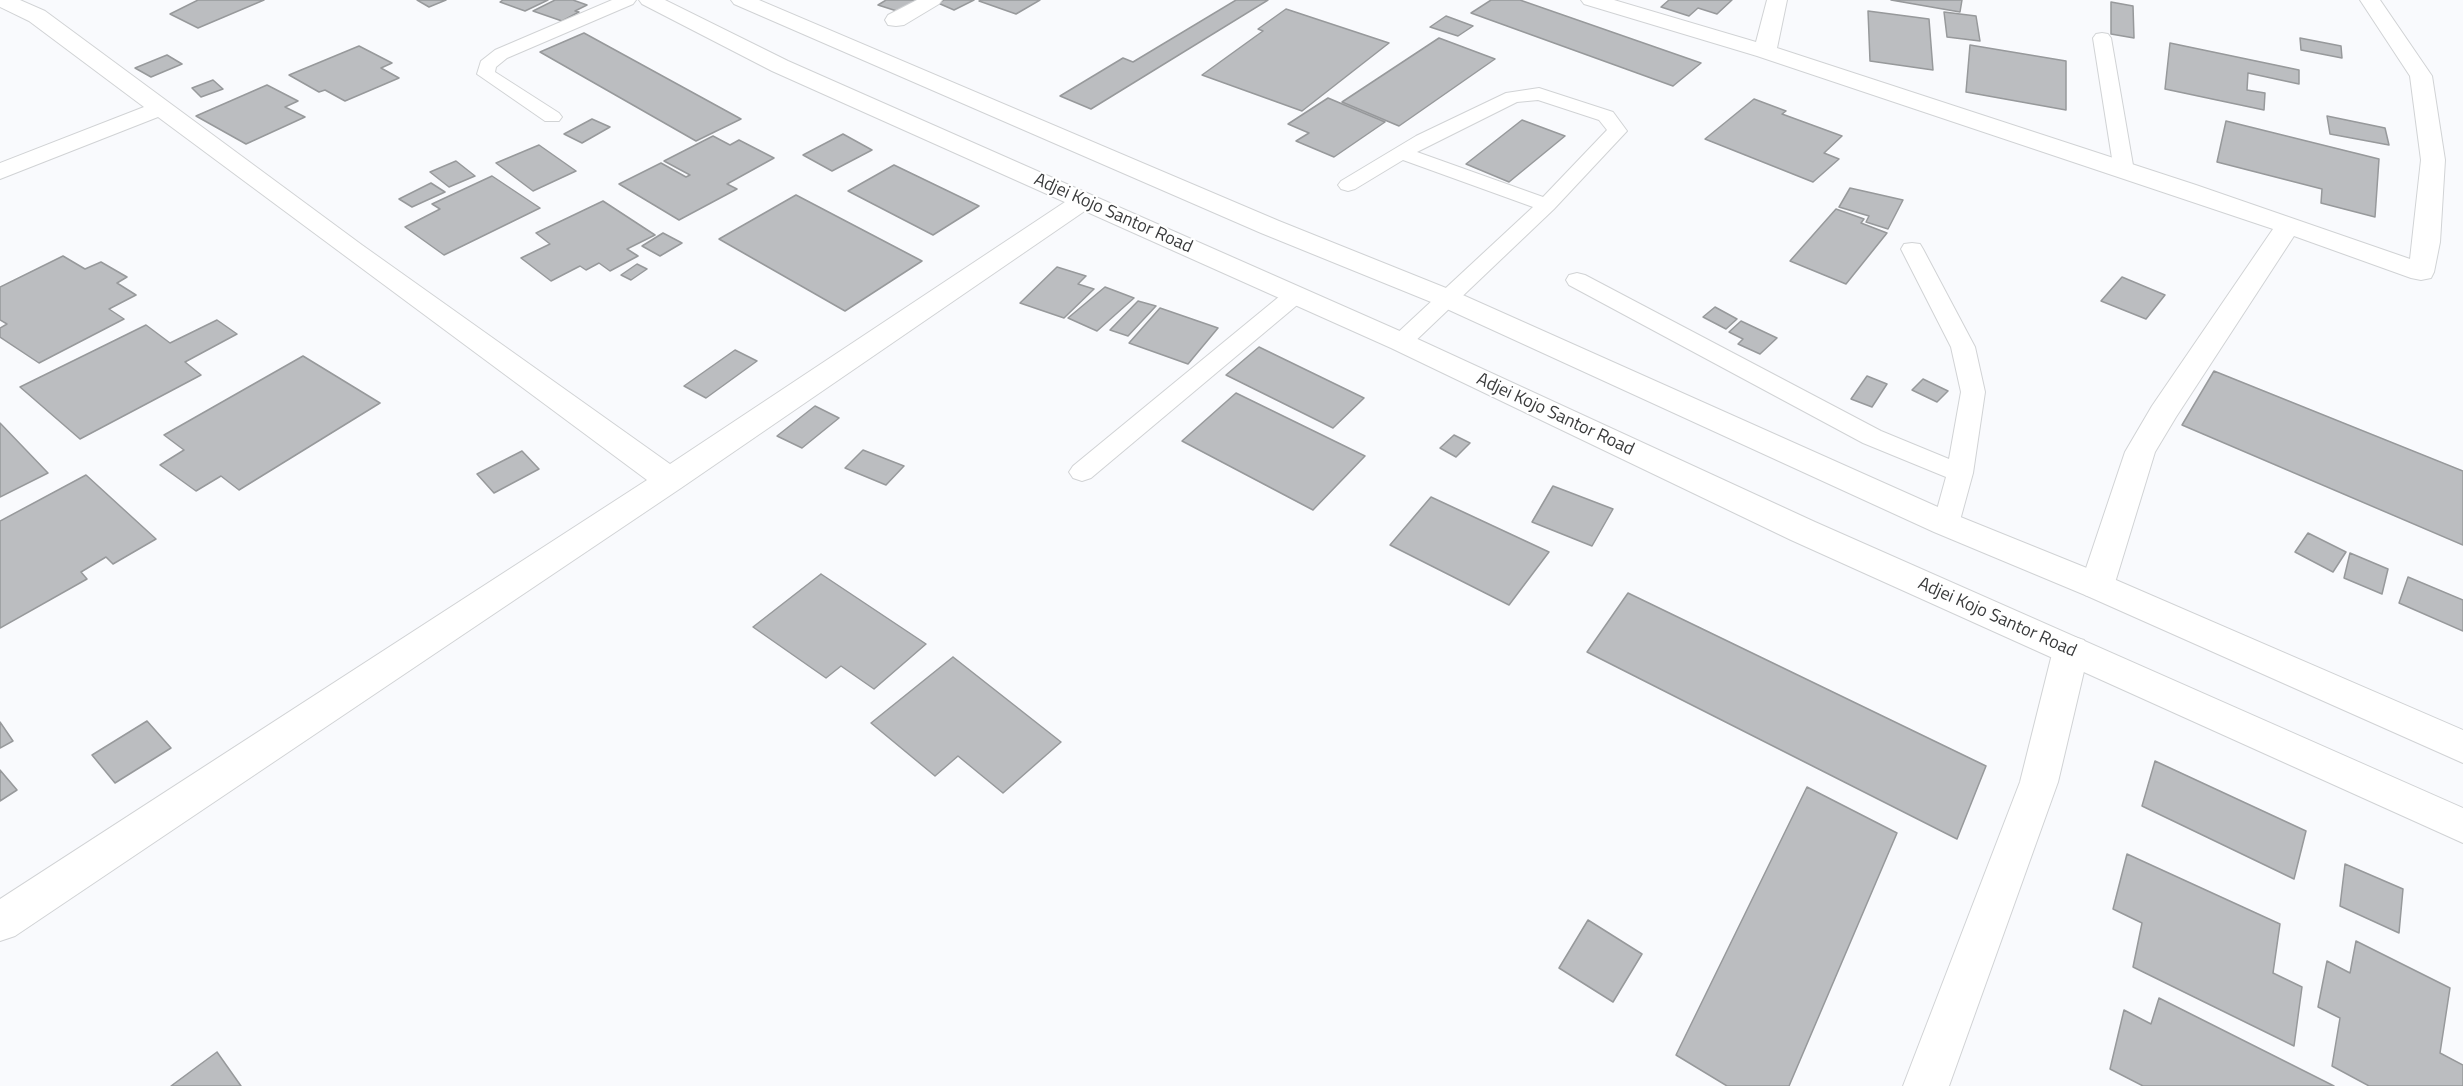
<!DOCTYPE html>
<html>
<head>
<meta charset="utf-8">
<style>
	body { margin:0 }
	canvas { display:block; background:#f9fafd }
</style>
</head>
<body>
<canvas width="2463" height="1086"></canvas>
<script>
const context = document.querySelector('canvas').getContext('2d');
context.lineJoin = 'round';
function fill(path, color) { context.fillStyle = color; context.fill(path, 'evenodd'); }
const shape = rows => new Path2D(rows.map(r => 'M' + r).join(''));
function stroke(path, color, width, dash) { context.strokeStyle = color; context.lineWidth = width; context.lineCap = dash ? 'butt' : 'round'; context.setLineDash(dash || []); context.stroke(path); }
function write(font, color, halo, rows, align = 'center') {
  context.font = font + ' "Titillium Web",sans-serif'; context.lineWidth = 4.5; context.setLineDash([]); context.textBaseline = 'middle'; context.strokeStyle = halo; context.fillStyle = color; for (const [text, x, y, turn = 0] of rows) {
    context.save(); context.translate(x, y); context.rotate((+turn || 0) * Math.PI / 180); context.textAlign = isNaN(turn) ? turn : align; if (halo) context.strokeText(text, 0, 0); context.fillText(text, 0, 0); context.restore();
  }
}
const building = shape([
	[198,0,264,0,198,28,170,14,198,0],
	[417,0,446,0,429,7,417,0],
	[503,0,548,0,525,11,500,2,503,0],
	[555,0,573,0,587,5,575,11,579,12,562,21,533,11,555,0],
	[886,0,919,0,900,12,878,5,886,0],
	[944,0,974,0,954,10,938,3,944,0],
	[1040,0,1016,14,979,1,980,0,1040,0],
	[1236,0,1268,0,1091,109,1060,96,1123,58,1133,62,1236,0],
	[1491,0,1520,0,1701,63,1673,86,1471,13,1491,0],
	[1669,0,1732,0,1717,14,1698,8,1689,16,1661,7,1669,0],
	[1891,0,1962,0,1960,12,1891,0],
	[2111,2,2133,6,2134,38,2111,34,2111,2],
	[1286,9,1389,43,1302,111,1202,75,1263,31,1258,29,1286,9],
	[1868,11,1929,19,1933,70,1870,61,1868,11],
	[1944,12,1976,16,1980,41,1947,37,1944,12],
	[1446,16,1473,26,1458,36,1430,27,1446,16],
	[584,33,741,119,696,141,540,52,584,33],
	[1439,38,1495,59,1399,126,1342,102,1439,38],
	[2300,38,2341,46,2342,58,2301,50,2300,38],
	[2170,43,2299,70,2299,84,2248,73,2247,90,2265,93,2264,110,2165,89,2170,43],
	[1970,45,2066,61,2066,110,1966,92,1970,45],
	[359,46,392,63,381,68,399,78,345,101,325,90,319,92,289,75,359,46],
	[167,55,182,64,151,77,135,68,167,55],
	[213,80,223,89,201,97,192,88,213,80],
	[267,85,298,101,285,107,305,117,246,144,196,116,267,85],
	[1328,98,1385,122,1334,157,1296,141,1309,133,1288,124,1328,98],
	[1754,99,1786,111,1782,114,1842,136,1824,153,1839,159,1813,182,1705,139,1754,99],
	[2327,116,2385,128,2389,145,2330,134,2327,116],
	[592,119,610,127,582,143,564,134,592,119],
	[1522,120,1565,136,1509,182,1466,164,1522,120],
	[2226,121,2379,159,2375,217,2321,203,2322,189,2217,162,2226,121],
	[843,134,872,150,832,171,803,155,843,134],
	[713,136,730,145,739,140,774,158,727,184,737,189,679,220,619,184,661,163,686,177,690,175,664,161,713,136],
	[539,145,576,171,533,191,496,163,539,145],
	[456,161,475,176,449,187,430,172,456,161],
	[894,165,979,206,933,235,848,191,894,165],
	[492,176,540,208,444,255,405,227,440,209,432,204,492,176],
	[431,183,445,192,412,207,399,199,431,183],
	[1850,188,1903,200,1888,229,1866,222,1869,216,1839,207,1850,188],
	[796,195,922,261,845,311,719,239,796,195],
	[603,201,655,235,627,249,638,256,610,271,599,263,586,270,580,266,551,281,521,258,550,244,536,233,603,201],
	[1836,209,1864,219,1861,223,1887,233,1846,284,1790,261,1836,209],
	[663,233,682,243,660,256,642,246,663,233],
	[63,256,85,269,101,262,127,277,117,283,136,295,109,309,124,319,39,363,0,337,0,328,7,324,0,320,0,287,63,256],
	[637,264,647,269,631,280,621,275,637,264],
	[1057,267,1086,276,1078,284,1094,289,1064,318,1020,303,1057,267],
	[2122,277,2165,295,2146,319,2101,301,2122,277],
	[1105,287,1134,298,1097,331,1068,318,1105,287],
	[1138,301,1156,306,1128,336,1110,330,1138,301],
	[1715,307,1737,319,1726,329,1703,317,1715,307],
	[1160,308,1218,328,1188,364,1129,343,1160,308],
	[217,320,237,334,185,362,201,375,80,439,20,387,146,325,170,343,217,320],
	[1741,321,1777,338,1760,354,1738,344,1743,339,1729,332,1741,321],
	[1259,347,1364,398,1333,428,1226,375,1259,347],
	[735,350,757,361,706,398,684,386,735,350],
	[303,356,380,403,239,490,221,476,196,491,160,465,184,450,164,435,303,356],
	[2214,371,2463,471,2463,545,2182,425,2214,371],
	[1867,376,1887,384,1872,407,1851,399,1867,376],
	[1923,379,1948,391,1937,402,1912,390,1923,379],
	[1236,393,1365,456,1313,510,1182,441,1236,393],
	[815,406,839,418,802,448,777,436,815,406],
	[0,423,48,473,0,497,0,423],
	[1454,435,1470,443,1456,457,1440,448,1454,435],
	[863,450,904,466,886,485,845,468,863,450],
	[522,451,539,469,494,493,477,474,522,451],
	[86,475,156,539,113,564,106,557,81,572,87,579,0,628,0,521,86,475],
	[1553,486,1613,509,1592,546,1532,522,1553,486],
	[1431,497,1549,552,1509,605,1390,545,1431,497],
	[2308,533,2346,552,2333,572,2295,552,2308,533],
	[2350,553,2388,569,2382,594,2344,578,2350,553],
	[821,574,926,644,874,689,841,666,826,678,753,627,821,574],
	[2408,577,2463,600,2463,631,2399,603,2408,577],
	[1628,593,1986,766,1957,839,1587,652,1628,593],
	[953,657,1061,742,1003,793,958,756,935,776,871,723,953,657],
	[147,721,171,748,115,783,92,755,147,721],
	[0,722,13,741,0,748,0,722],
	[2155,761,2306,831,2294,879,2142,806,2155,761],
	[0,770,17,790,0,801,0,770],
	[1807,787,1897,833,1789,1086,1727,1086,1676,1055,1807,787],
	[2127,854,2280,924,2273,973,2302,987,2294,1046,2133,967,2142,923,2113,909,2127,854],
	[2345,864,2403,889,2399,933,2340,906,2345,864],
	[1588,920,1642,954,1613,1002,1559,968,1588,920],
	[2356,941,2450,988,2440,1053,2463,1065,2463,1086,2369,1086,2332,1066,2340,1018,2318,1007,2327,961,2350,973,2356,941],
	[2159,998,2334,1086,2143,1086,2110,1069,2124,1010,2151,1024,2159,998],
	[217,1052,241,1086,171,1086,217,1052]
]);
fill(building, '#bbbdc0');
stroke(building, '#97999b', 1.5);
const service = shape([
	[612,0,636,0,633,4,507,58,496,67,495,72,559,113,562,117,559,121,545,121,477,74,481,61,495,50,612,0],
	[2102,33,2108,34,2111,38,2134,171,2131,175,2124,177,2117,175,2114,171,2093,38,2096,34,2102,33],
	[1539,88,1613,112,1627,131,1554,209,1409,347,1401,349,1393,347,1389,342,1393,337,1533,207,1403,160,1355,189,1348,191,1341,189,1338,185,1341,181,1416,136,1506,93,1539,88],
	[1538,100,1599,120,1607,130,1543,197,1417,152,1517,102,1538,100],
	[1912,243,1920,244,1923,249,1975,347,1985,392,1973,473,1959,524,1955,531,1946,534,1937,531,1933,524,1946,477,1863,443,1569,285,1566,280,1569,275,1577,273,1585,275,1881,431,1949,459,1961,392,1951,347,1901,249,1904,244,1912,243],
	[1294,289,1302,291,1305,296,1302,301,1091,478,1082,481,1073,478,1069,472,1073,466,1286,291,1294,289]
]);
const minor = shape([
	[0,0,20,0,45,11,362,245,670,464,1074,196,1083,193,1092,196,1096,201,1092,206,681,488,15,936,0,941,0,899,647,480,158,117,0,179,0,163,144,107,29,21,0,7,0,0],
	[917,0,942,0,939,4,904,25,896,26,888,25,885,20,888,15,917,0],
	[1581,0,1614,0,1756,42,1767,0,1787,0,1777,48,2196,185,2410,259,2421,160,2410,76,2360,0,2380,0,2432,76,2445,160,2440,242,2434,272,2431,278,2421,280,2411,278,2294,236,2176,417,2155,452,2114,586,2109,595,2097,599,2085,595,2080,586,2125,452,2152,406,2273,229,1757,56,1584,4,1581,0],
	[2071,636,2084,640,2089,650,2058,782,1949,1086,1903,1086,2020,782,2053,650,2058,640,2071,636]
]);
const tertiary = shape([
	[639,0,665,0,788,61,1411,336,1815,522,2463,808,2463,843,1791,540,1391,348,772,71,642,4,639,0],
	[731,0,759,0,1279,221,1456,292,1958,516,2109,577,2463,730,2463,763,2085,595,1934,532,1436,304,1261,233,734,4,731,0]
]);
stroke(service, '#d1d3d5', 2);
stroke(minor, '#d1d3d5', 2);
stroke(tertiary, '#d1d3d5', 2);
fill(service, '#fff');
fill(minor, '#fff');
fill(tertiary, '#fff');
write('18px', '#3a3b3c', '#fff', [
	["Adjei Kojo Santor Road",1113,214,24],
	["Adjei Kojo Santor Road",1555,415,25],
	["Adjei Kojo Santor Road",1997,618,24]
]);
</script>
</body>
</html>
